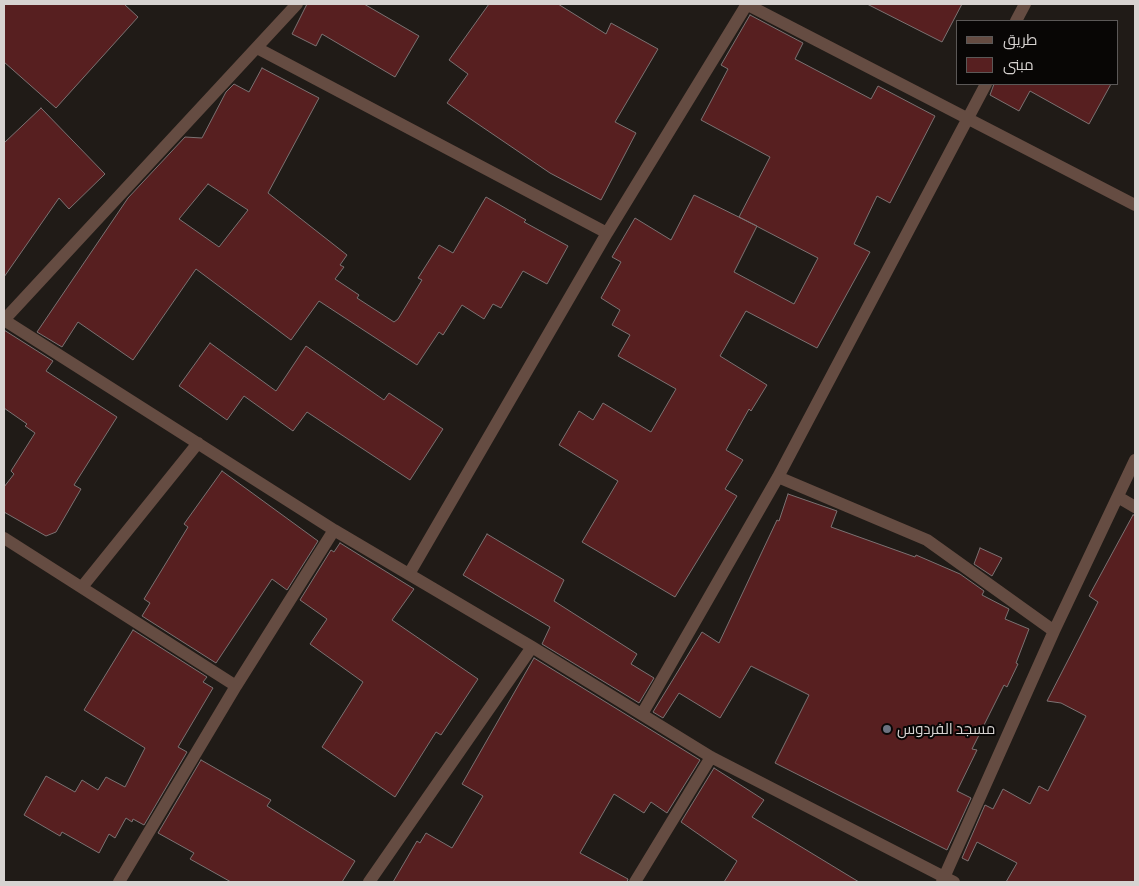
<!DOCTYPE html>
<html>
<head>
<meta charset="utf-8">
<style>
	body { margin:0 }
	#map { position:relative; width:1139px; height:886px; overflow:hidden; background:#201b17; font-family:Commissioner,Cairo,sans-serif }
	canvas { display:block }
	.frame { position:absolute; inset:0; border:5px solid #d7d3d1; pointer-events:none }
	.legend { position:absolute; left:956px; top:20px; width:162px; height:65px; box-sizing:border-box; background:#080605; border:1px solid #5b5857; margin:0; padding:6px 9px; list-style:none; font-size:15px; color:#d7d3d1 }
	.legend li { display:flex; align-items:center; gap:10px; height:25px }
	.legend b { width:25px; border:1px solid #5b5857 }
</style>
</head>
<body>
<div id="map">
<canvas width="1139" height="886"></canvas>
<div class="frame"></div>
<ul class="legend">
<li><b style="height:6px;background:#654c42"></b>طريق</li>
<li><b style="height:14px;background:#571f20"></b>مبنى</li>
</ul>
</div>
<script>
const context = document.querySelector('canvas').getContext('2d');
context.lineJoin = 'round';
function fill(path, color) { context.fillStyle = color; context.fill(path, 'evenodd'); }
const shape = rows => new Path2D(rows.map(r => 'M' + r).join(''));
function stroke(path, color, width, dash) { context.strokeStyle = color; context.lineWidth = width; context.lineCap = dash ? 'butt' : 'round'; context.setLineDash(dash || []); context.stroke(path); }
function write(font, color, halo, rows, align = 'center') {
  context.font = font + ' Commissioner,Cairo,sans-serif'; context.lineWidth = 4; context.setLineDash([]); context.textBaseline = 'middle'; context.strokeStyle = halo; context.fillStyle = color; for (const [text, x, y, turn = 0] of rows) {
    context.save(); context.translate(x, y); context.rotate((+turn || 0) * Math.PI / 180); context.textAlign = isNaN(turn) ? turn : align; if (halo) context.strokeText(text, 0, 0); context.fillText(text, 0, 0); context.restore();
  }
}
const building = shape([
	[4,4,124,4,138,17,56,108,4,62,4,4],
	[307,4,364,4,419,36,395,77,322,34,316,46,292,34,307,4],
	[489,4,558,4,606,34,611,23,658,49,615,122,636,133,601,200,550,173,447,103,468,74,449,60,489,4],
	[867,4,962,4,942,42,867,4],
	[750,15,803,43,795,59,871,99,878,86,935,116,890,203,877,196,854,244,870,252,817,348,746,311,720,356,767,385,751,411,749,409,726,450,743,460,725,489,737,496,675,597,582,542,618,481,559,445,579,411,593,420,603,403,651,432,676,389,618,356,630,335,612,325,620,310,601,298,621,262,612,257,635,218,671,240,694,195,757,226,734,272,794,304,818,258,739,217,770,157,701,120,728,69,721,65,750,15],
	[262,68,319,98,268,193,347,255,340,265,344,267,335,279,359,295,357,298,394,322,398,319,422,280,418,278,439,245,453,253,486,197,526,220,524,222,568,246,547,284,523,271,501,308,493,304,484,319,462,305,443,335,439,332,417,365,319,301,291,340,196,269,133,360,78,322,62,347,37,332,128,198,185,137,202,138,226,92,234,84,249,92,262,68],
	[208,184,248,210,219,247,179,219,208,184],
	[994,84,1111,84,1089,124,1030,91,1019,111,990,95,994,84],
	[41,108,105,174,69,209,59,198,4,277,4,143,41,108],
	[4,330,53,361,46,371,117,417,74,485,81,489,56,532,46,536,4,512,4,487,14,474,11,471,35,433,25,426,27,424,4,408,4,330],
	[210,343,276,391,306,346,384,400,389,393,443,429,410,480,307,412,293,431,244,396,227,420,179,386,210,343],
	[222,471,318,541,287,590,272,579,216,663,142,616,150,603,144,599,188,527,184,524,222,471],
	[788,494,837,511,831,527,915,557,916,555,960,574,984,591,982,595,1009,609,1005,619,1029,629,1016,663,1018,664,1007,687,1004,685,972,749,977,750,957,791,971,798,947,850,775,763,809,695,751,666,720,718,679,693,663,718,653,712,702,632,719,643,777,520,779,521,788,494],
	[1133,515,1135,515,1135,882,1006,882,1017,863,977,842,968,861,962,858,985,805,993,809,1003,789,1030,804,1039,786,1048,791,1086,716,1061,703,1047,701,1098,602,1089,596,1133,515],
	[487,534,564,580,554,601,637,654,631,664,654,678,639,703,542,644,550,627,463,575,487,534],
	[340,543,414,589,392,620,478,679,441,735,436,732,395,797,322,747,363,682,310,644,327,619,300,600,331,550,334,552,340,543],
	[980,548,1002,558,992,576,974,564,980,548],
	[133,630,207,677,203,682,213,688,178,747,187,752,144,825,133,819,132,822,126,818,115,838,109,834,99,853,62,832,60,836,24,815,46,776,75,792,82,780,98,790,106,777,125,787,145,748,84,710,133,630],
	[534,658,700,760,667,813,651,802,644,813,614,794,580,853,628,879,627,882,393,882,417,841,420,843,426,833,452,848,483,796,462,784,534,658],
	[201,760,271,800,267,806,355,861,342,882,231,882,190,859,194,853,158,833,201,760],
	[714,768,764,800,752,817,859,882,724,882,737,861,681,822,714,768]
]);
fill(building, '#571f20');
stroke(building, '#7b7272', 1);
stroke(shape([
	[297,4,4,320,334,530,532,647,711,757,954,882],
	[746,4,1135,205],
	[1016,21,1025,4],
	[257,48,607,233],
	[778,477,927,540,1054,631],
	[1118,497,1135,507],
	[4,538,236,686],
	[409,574,607,233,747,4],
	[82,587,198,443],
	[642,714,778,477,986,84],
	[119,882,236,686,334,530],
	[369,882,532,647],
	[635,882,711,757],
	[942,882,1054,631,1135,460]
]), '#654c42', 12);
for (const [x, y, r, color] of [
	[887,729,5,"#6b7280"]
]) { const dot = new Path2D(); dot.arc(x, y, r, 0, 2 * Math.PI); context.fillStyle = color; context.fill(dot); stroke(dot, '#080605', 2); }
write('15px', '#d7d3d1', '#080605', [
	["مسجد الفردوس",897,729]
], 'left');
</script>
</body>
</html>
